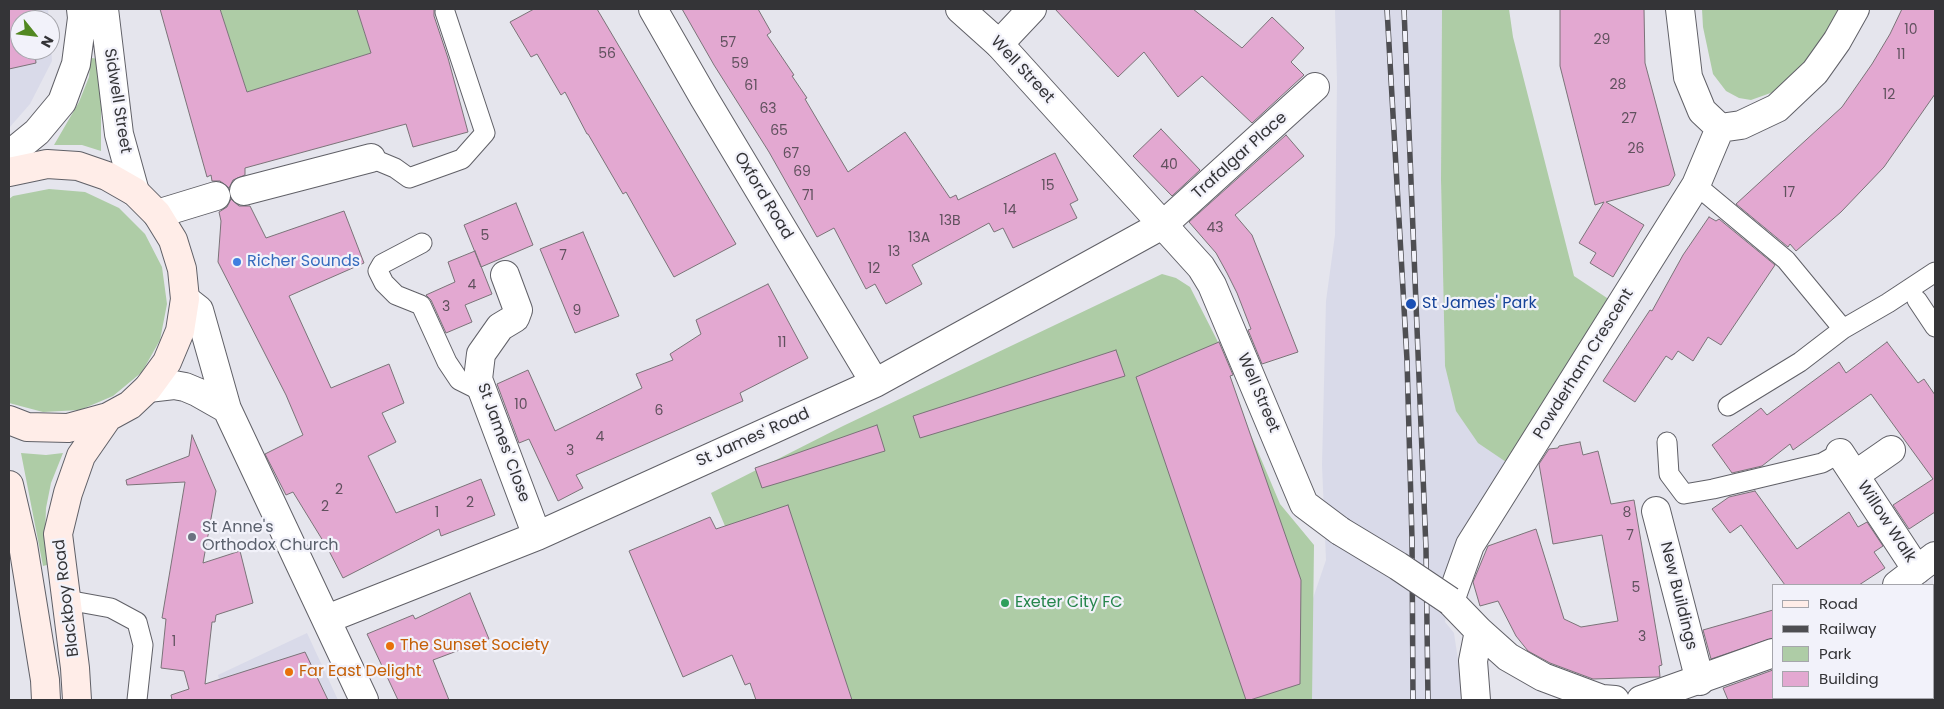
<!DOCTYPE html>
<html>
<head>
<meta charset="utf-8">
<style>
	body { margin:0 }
	#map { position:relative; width:1944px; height:709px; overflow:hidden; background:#e5e5ed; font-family:Poppins,sans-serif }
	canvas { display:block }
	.frame { position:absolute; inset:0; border:10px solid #343437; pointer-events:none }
	.legend { position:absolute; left:1772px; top:584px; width:162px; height:115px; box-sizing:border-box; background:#f2f2fa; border:1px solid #a6a6ac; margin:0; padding:6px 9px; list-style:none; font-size:15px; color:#343437 }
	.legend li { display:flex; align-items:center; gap:10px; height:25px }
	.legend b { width:25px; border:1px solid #a6a6ac }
	.north { position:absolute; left:10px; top:10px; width:50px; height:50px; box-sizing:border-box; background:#f2f2fa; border:1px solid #a6a6ac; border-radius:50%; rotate:119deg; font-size:14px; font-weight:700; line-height:20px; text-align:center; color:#343437 }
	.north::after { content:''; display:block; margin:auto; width:18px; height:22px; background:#528821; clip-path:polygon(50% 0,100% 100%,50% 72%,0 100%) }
</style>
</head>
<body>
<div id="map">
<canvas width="1944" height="709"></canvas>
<div class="frame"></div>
<ul class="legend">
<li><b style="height:6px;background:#ffede8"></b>Road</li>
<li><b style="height:6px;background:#4e4e52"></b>Railway</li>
<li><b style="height:14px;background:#aecca6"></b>Park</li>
<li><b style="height:14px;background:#e3a8d1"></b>Building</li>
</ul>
<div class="north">N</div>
</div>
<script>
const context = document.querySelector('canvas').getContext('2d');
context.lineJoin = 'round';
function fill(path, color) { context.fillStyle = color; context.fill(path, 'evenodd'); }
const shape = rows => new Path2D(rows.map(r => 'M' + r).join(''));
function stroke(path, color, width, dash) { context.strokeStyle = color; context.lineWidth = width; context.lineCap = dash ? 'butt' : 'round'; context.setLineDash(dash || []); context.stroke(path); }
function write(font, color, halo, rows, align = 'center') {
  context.font = font + ' Poppins,sans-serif'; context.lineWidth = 4.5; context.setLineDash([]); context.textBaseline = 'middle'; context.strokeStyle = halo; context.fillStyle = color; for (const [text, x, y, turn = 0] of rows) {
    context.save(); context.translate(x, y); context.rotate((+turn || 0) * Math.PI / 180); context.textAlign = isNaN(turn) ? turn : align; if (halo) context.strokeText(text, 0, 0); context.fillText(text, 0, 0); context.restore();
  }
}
fill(shape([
	[9,9,48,9,49,20,20,20,20,50,50,50,50,34,52,61,30,104,9,128],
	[1335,9,1442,9,1441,180,1445,366,1512,466,1453,557,1445,622,1454,633,1464,700,1312,700,1309,610,1326,560,1322,465,1326,301,1335,235,1337,82],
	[307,633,338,700,224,700,218,675]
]), '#d9dae9');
fill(shape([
	[220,9,357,9,371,53,247,92],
	[1442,9,1509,9,1513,37,1574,276,1610,300,1512,466,1478,443,1456,411,1445,366,1441,180],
	[1702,9,1839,9,1819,47,1799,73,1779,90,1751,100,1739,98,1726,91,1713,74,1703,27],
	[91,58,101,59,101,151,82,145,54,145,79,102,89,77],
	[49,189,85,192,119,208,145,234,162,267,167,304,160,340,142,372,113,396,80,410,43,412,9,403,9,199,13,196],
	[1162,274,1176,278,1190,287,1218,342,1248,428,1280,504,1314,545,1312,700,756,700,753,691,789,677,711,493,843,426],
	[21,453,46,455,63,453,51,483,46,508,45,533,47,565,43,566]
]), '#aecca6');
const building = shape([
	[9,9,35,9,37,20,20,20,20,50,43,50,44,52,35,54,36,63,9,69,9,9],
	[160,9,220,9,247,92,371,53,357,9,434,9,434,16,448,58,468,132,413,147,406,124,245,168,245,175,233,180,229,188,220,181,212,181,211,175,207,177,160,9],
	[534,9,597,9,736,244,674,277,626,192,623,194,588,134,587,134,565,92,561,95,537,54,531,57,510,22,534,9],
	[682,9,758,9,771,32,767,35,794,75,792,76,807,98,805,99,848,172,905,132,950,198,956,195,958,200,1055,153,1078,200,1070,204,1077,218,1013,248,1003,228,994,232,989,223,912,265,922,284,886,304,875,284,866,289,834,228,817,237,769,152,714,65,682,9],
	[1055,9,1193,9,1242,48,1272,17,1304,48,1291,62,1304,75,1252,123,1202,76,1178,97,1144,52,1118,77,1055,9],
	[1560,9,1644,9,1645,63,1675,175,1669,185,1606,202,1644,225,1613,277,1590,263,1596,253,1579,243,1604,202,1595,205,1560,66,1560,9],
	[1902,9,1935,9,1935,94,1884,167,1841,212,1796,251,1790,244,1788,247,1736,204,1842,107,1872,64,1890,34,1902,9],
	[1161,129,1200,170,1172,196,1133,156,1161,129],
	[1286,135,1304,156,1235,215,1252,235,1298,352,1262,364,1248,330,1251,329,1237,293,1227,273,1216,253,1189,222,1286,135],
	[231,199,239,206,250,206,266,238,344,211,364,263,289,296,331,388,389,364,404,403,382,413,396,442,368,456,396,513,481,479,495,515,441,536,439,529,343,578,328,549,293,492,286,495,265,454,303,435,286,395,218,262,221,221,219,212,227,207,231,199],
	[516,203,533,245,481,267,464,225,516,203],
	[1709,217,1716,221,1719,219,1775,265,1721,345,1708,337,1693,361,1678,351,1672,360,1666,356,1635,402,1603,381,1650,310,1652,311,1683,255,1709,217],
	[583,232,619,316,575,333,540,249,583,232],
	[475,251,492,294,465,305,472,322,446,333,431,300,426,295,455,282,448,262,475,251],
	[768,284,808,358,740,393,743,401,576,475,583,488,558,501,529,439,519,443,497,384,528,370,555,431,642,388,636,374,673,360,670,354,701,334,696,320,768,284],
	[1219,342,1233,375,1230,376,1301,580,1300,684,1250,700,1246,700,1136,377,1219,342],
	[1887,342,1918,383,1924,379,1935,395,1935,512,1909,529,1893,505,1933,479,1871,394,1793,450,1790,444,1762,466,1732,473,1712,445,1761,408,1767,415,1839,362,1846,373,1887,342],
	[1116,350,1125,376,920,438,913,416,1116,350],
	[877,425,885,451,762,488,755,468,877,425],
	[192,435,216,491,203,563,240,551,253,603,216,615,215,622,212,622,205,684,305,652,328,700,172,700,171,695,189,689,184,671,161,668,166,619,162,618,185,482,127,485,126,480,189,456,192,435],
	[1580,442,1583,455,1598,451,1611,504,1634,500,1662,665,1659,666,1660,677,1658,677,1593,679,1550,663,1528,651,1516,636,1498,601,1480,606,1473,582,1488,546,1536,529,1564,619,1581,627,1618,621,1602,535,1553,544,1539,464,1549,449,1558,448,1559,446,1580,442],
	[1755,491,1797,549,1849,512,1858,527,1867,522,1883,546,1874,552,1885,568,1859,585,1785,585,1741,525,1730,533,1712,509,1729,497,1755,491],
	[788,505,852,700,756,700,750,683,745,685,732,655,683,677,629,551,710,517,716,529,788,505],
	[470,593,489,639,433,660,449,700,398,700,367,634,413,615,415,619,470,593],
	[1773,610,1773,638,1711,659,1703,630,1773,610],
	[1773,670,1773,698,1779,698,1780,700,1728,700,1723,688,1773,670]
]);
fill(building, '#e3a8d1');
stroke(building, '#7a7378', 1);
const service = shape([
	[371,158,395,168,409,178,462,159,485,133,445,12],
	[1696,185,1786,260,1843,329],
	[422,243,382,264,378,271,384,283,396,295,421,305,447,362,459,380,481,391],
	[1917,300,1935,327],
	[1728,406,1800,362,1843,329,1888,303,1935,272],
	[1667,442,1669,474,1684,494,1713,489,1822,463,1840,453],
	[67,600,111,608,137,622,143,645,137,700]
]);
const pedestrian = shape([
	[999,44,1032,9],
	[1164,224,1315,87],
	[1656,511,1700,681]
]);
const minor = shape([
	[104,9,119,134,135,192],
	[653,9,704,98,875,383],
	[960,9,999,44,1201,267,1212,285,1304,504,1340,531],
	[1680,9,1688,77,1702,111,1720,128],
	[1720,128,1741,125,1777,108,1815,72,1837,41,1855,9],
	[9,155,37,132,62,102,76,64,82,18,81,9],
	[244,191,371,158],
	[157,214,216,196],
	[505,275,518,310,515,318,500,327,481,354,478,379,537,536],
	[185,299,199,310,227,409,364,700],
	[148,388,174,385,185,387,197,392,227,409],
	[1840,453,1917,570],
	[1855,475,1891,450],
	[1897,585,1935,556],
	[327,619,537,536,875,383,1164,224],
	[1816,698,1817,700],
	[1476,700,1473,661,1479,631],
	[1615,700,1602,699,1543,677,1508,657,1479,631,1450,601,1470,545,1696,185,1720,128],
	[1641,700,1773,653]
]);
const secondary = shape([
	[9,172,47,164,78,166,107,176,135,192,157,214,173,240,182,269,185,299,180,331,167,362,148,388,130,405,108,417,68,428,27,427,9,420],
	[9,485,23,545,45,680,46,700],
	[77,700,75,668,58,534,68,493,81,456,108,417]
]);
stroke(service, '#606067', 21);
stroke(pedestrian, '#606067', 30);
stroke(minor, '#606067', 30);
stroke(secondary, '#606067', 30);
stroke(service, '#fff', 19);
stroke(pedestrian, '#fff', 28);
stroke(minor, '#fff', 28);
stroke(secondary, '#ffede8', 28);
const rail = shape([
	[1387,9,1407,360,1412,539,1413,700],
	[1404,9,1426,549,1428,700]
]);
stroke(rail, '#4e4e52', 5.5);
stroke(rail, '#f2f2fa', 4, [11]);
const minorBridge = shape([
	[1340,531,1398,566,1450,601]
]);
stroke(minorBridge, '#606067', 30, []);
stroke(minorBridge, '#fff', 28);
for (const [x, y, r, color] of [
	[237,262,5,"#3f7fe0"],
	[1411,304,6,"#1a4fb4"],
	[192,537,5,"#6b7280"],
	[1005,603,5,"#2e9e5b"],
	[390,646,5,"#e8710a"],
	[289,672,5,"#e8710a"]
]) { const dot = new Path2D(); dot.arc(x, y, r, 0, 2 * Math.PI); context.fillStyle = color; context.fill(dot); stroke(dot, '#f2f2fa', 2); }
write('14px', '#60515e', null, [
	["10",1911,30],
	["29",1602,40],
	["57",728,43],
	["56",607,54],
	["11",1901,55],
	["59",740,64],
	["28",1618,85],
	["61",751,86],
	["12",1889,95],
	["63",768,109],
	["27",1629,119],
	["65",779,131],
	["26",1636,149],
	["67",791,154],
	["40",1169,165],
	["69",802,172],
	["15",1048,186],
	["17",1789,193],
	["71",808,196],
	["14",1010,210],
	["13B",950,221],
	["43",1215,228],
	["5",485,236],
	["13A",919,238],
	["13",894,252],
	["7",563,256],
	["12",874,269],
	["4",472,285],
	["3",446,307],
	["9",577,311],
	["11",782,343],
	["10",521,405],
	["6",659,411],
	["4",600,437],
	["3",570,451],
	["2",339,490],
	["2",470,503],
	["2",325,507],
	["1",437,513],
	["8",1627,513],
	["7",1630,536],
	["5",1636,588],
	["3",1642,637],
	["1",174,642]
]);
write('16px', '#343437', '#f2f2fa', [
	["Well Street",1022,70,47],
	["Sidwell Street",117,101,81],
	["Trafalgar Place",1240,156,-42],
	["Oxford Road",763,196,59],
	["Powderham Crescent",1584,364,-58],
	["Well Street",1258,393,67],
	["St James' Road",753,438,-24],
	["St James' Close",503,443,70],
	["Willow Walk",1886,522,57],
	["New Buildings",1678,596,76],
	["Blackboy Road",67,598,-97]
]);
write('16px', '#366cbe', '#f2f2fa', [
	["Richer Sounds",247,262]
], 'left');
write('16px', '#164399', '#f2f2fa', [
	["St James' Park",1422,304]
], 'left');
write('16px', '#5b616d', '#f2f2fa', [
	["St Anne's",202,528],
	["Orthodox Church",202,546]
], 'left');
write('16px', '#27864d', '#f2f2fa', [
	["Exeter City FC",1015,603]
], 'left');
write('16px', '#c56008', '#f2f2fa', [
	["The Sunset Society",400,646],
	["Far East Delight",299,672]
], 'left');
</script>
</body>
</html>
